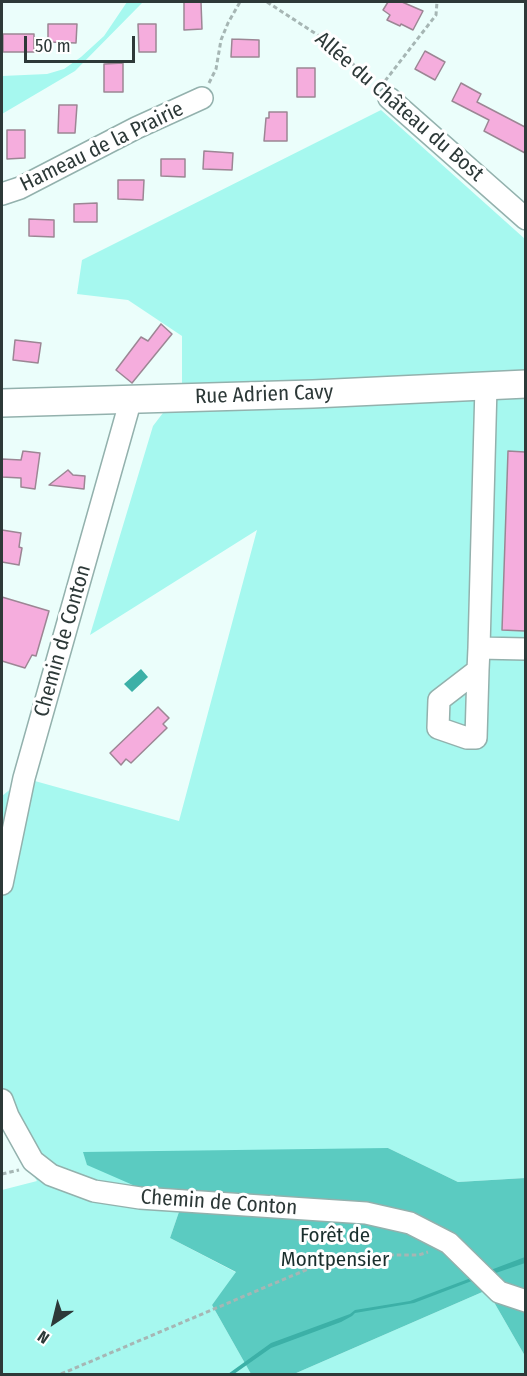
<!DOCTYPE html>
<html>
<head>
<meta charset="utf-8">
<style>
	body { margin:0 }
	#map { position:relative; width:527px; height:1376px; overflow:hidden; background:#ebfefb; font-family:"Fira Sans Condensed",sans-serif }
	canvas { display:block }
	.frame { position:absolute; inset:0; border:3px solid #2d3938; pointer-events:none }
	.north { position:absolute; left:24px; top:1292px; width:60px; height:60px; -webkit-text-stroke:4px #fff; paint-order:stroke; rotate:215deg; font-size:16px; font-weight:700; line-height:24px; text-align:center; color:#2d3938 }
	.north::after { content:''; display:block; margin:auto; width:21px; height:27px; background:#2d3938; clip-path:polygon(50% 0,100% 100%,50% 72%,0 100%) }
	.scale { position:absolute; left:24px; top:36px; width:111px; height:27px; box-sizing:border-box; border:3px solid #2d3938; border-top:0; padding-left:8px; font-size:18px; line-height:21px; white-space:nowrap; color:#2d3938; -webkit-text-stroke:4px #fff; paint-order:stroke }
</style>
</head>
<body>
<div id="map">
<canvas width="527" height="1376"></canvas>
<div class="frame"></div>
<div class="north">N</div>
<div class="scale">50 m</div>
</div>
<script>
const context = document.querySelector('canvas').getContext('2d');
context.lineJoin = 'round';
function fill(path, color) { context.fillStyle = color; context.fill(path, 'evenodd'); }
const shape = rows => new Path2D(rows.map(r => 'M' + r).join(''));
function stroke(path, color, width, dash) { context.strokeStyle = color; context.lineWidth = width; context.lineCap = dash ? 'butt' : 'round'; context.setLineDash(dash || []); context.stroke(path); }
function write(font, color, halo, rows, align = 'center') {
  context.font = font + ' "Fira Sans Condensed",sans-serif'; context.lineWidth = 6; context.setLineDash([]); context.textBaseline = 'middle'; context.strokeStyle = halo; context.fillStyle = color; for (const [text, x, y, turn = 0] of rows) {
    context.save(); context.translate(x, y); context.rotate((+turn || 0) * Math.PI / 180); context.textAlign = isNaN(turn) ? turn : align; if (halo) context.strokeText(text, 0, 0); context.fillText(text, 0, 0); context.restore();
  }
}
fill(shape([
	[127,2,143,2,75,71,2,114,2,76,47,74,64,69,81,57,104,36],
	[381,110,525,239,525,1178,458,1182,388,1148,181,1206,170,1238,237,1273,212,1305,251,1374,2,1374,2,1190,37,1181,10,1139,2,1117,2,796,24,778,179,821,257,530,90,635,153,426,182,388,182,336,128,300,77,294,82,260],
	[487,1290,525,1356,525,1374,294,1374]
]), '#a6f8ef');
fill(shape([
	[388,1148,458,1182,525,1178,525,1356,487,1290,294,1374,251,1374,212,1305,236,1272,170,1238,181,1206,87,1165,83,1152]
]), '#5bcbc1');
fill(shape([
	[141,669,148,677,132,692,124,684],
	[525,1257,525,1263,490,1275,488,1271],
	[479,1275,477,1279,414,1303,355,1313,352,1316,341,1322,271,1348,234,1374,228,1374,271,1343,350,1314,355,1310,410,1301]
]), '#3cb0a7');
const building = shape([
	[184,2,201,2,202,29,184,30,184,2],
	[388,2,402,2,423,11,413,30,401,24,400,26,387,20,390,15,383,10,388,2],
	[48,24,77,24,76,43,48,42,48,24],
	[138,24,156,24,156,52,139,52,138,24],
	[3,34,34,34,34,52,3,52,3,34],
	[232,39,259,40,259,57,231,57,232,39],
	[425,51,445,62,435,80,415,69,425,51],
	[123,63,123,92,104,92,104,64,123,63],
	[297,68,315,68,315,97,297,97,297,68],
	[461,83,481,94,477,102,525,127,525,153,484,131,489,120,452,101,461,83],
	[59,105,77,105,75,133,58,133,59,105],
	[269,112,287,112,287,141,264,141,266,118,269,118,269,112],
	[7,130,25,130,25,158,7,159,7,130],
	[204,151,233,153,232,170,203,169,204,151],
	[161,159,185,159,185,177,161,176,161,159],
	[118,180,144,180,143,200,118,199,118,180],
	[97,203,97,222,74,222,74,204,97,203],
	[29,219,54,220,54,237,29,236,29,219],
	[161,324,172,334,132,383,116,370,141,337,148,341,161,324],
	[15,340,41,343,38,363,13,360,15,340],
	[23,451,40,453,35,489,21,487,21,478,2,477,2,459,21,460,23,451],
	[508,451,525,452,525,631,502,630,508,451],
	[68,470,73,475,85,476,84,489,49,485,68,470],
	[2,530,21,533,19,547,22,548,19,565,2,562,2,530],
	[2,597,49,611,36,656,32,655,25,668,2,661,2,597],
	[158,707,169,718,163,724,167,728,131,763,126,759,121,765,110,753,158,707]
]);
fill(building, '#f5addd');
stroke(building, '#9c8694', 1.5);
const minor = shape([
	[389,98,526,219],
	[2,194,20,188,136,128,202,98],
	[479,648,526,649],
	[478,670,439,700,438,728,467,738,476,738,478,670,479,648,486,386],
	[2,884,24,778,131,399],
	[2,1100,8,1116,33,1161,51,1175,94,1191,140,1198,366,1213,410,1223,449,1243,499,1292,526,1301]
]);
const major = shape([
	[2,403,313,394,526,384]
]);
stroke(minor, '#93b1ad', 24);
stroke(major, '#93b1ad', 30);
stroke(shape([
	[267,2,333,45,377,87],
	[385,81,436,15,437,2],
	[209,83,216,69,221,40,228,23,240,2],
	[2,1174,19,1170],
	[61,1374,341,1255,419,1255,428,1252]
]), '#a6b6b4', 3, [4.5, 3]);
stroke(minor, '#fff', 21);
stroke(major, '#fff', 27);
write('21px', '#2d3938', '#fff', [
	["Allée du Château du Bost",399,107,41],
	["Hameau de la Prairie",102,147,-26],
	["Rue Adrien Cavy",264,395,-2],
	["Chemin de Conton",63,641,-74],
	["Chemin de Conton",219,1203,4]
]);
write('21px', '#1a2f2d', '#fff', [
	["Forêt de",335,1236],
	["Montpensier",335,1260]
]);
</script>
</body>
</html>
